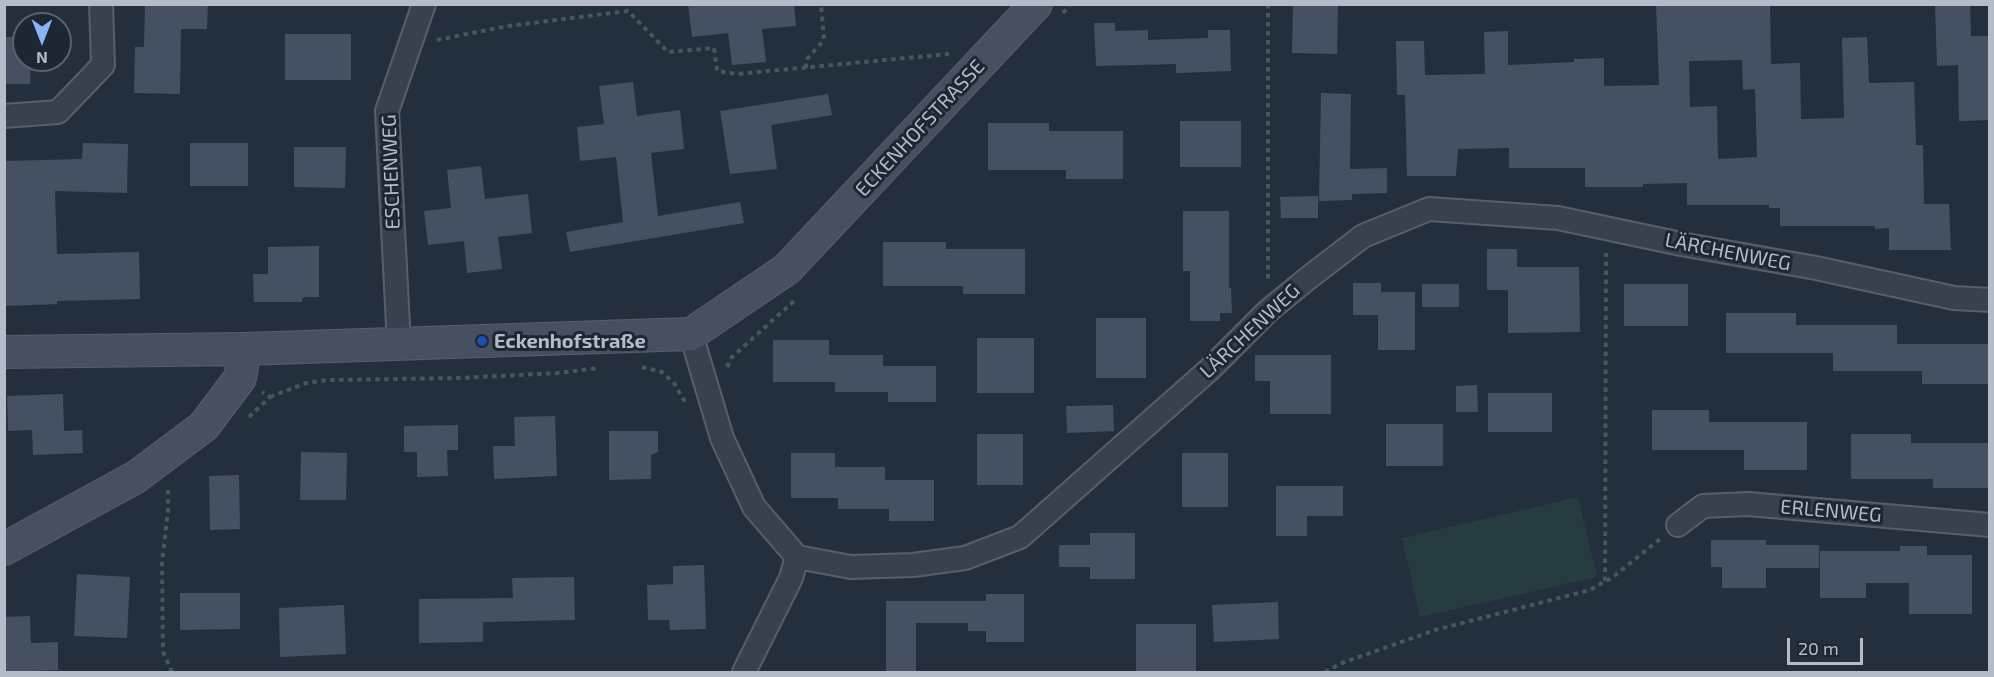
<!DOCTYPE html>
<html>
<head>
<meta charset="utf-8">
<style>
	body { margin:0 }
	#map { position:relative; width:1994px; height:677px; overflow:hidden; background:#242f3e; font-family:"Exo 2",sans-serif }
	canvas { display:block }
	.frame { position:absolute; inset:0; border:6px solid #b4bcc9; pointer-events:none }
	.north { position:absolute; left:12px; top:12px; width:60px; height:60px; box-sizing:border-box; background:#1d2633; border:2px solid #59626f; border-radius:50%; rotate:180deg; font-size:16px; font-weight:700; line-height:24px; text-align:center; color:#b4bcc9 }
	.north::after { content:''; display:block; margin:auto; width:21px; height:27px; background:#8ab4f8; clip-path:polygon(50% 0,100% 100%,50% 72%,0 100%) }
	.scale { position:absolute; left:1787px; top:638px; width:76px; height:27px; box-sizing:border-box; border:3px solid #b4bcc9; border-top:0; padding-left:8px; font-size:18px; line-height:21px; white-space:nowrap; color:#b4bcc9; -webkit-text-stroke:4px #1d2633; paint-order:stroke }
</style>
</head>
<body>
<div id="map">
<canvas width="1994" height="677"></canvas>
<div class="frame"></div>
<div class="north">N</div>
<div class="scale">20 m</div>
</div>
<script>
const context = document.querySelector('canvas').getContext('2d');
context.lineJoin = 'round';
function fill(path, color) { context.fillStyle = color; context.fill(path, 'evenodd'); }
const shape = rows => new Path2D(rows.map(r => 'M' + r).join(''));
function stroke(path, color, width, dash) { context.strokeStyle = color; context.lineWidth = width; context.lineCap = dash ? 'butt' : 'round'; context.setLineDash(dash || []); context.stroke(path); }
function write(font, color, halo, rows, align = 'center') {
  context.font = font + ' "Exo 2",sans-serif'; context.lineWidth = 6; context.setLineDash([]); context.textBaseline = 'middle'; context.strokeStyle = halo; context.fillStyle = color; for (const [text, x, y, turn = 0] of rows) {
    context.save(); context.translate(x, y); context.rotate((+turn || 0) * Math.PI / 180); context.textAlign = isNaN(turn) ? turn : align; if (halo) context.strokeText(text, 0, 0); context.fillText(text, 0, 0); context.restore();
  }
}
fill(shape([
	[1578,497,1597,577,1420,617,1402,538]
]), '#263c3f');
fill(shape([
	[145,4,208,4,207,29,181,29,180,94,134,93,135,47,144,47],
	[688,4,794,4,796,26,762,29,766,62,732,65,728,33,692,37],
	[1293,4,1338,4,1337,54,1292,53],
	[1656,4,1770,4,1771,64,1800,63,1801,119,1844,118,1842,38,1867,37,1869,83,1914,82,1916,145,1923,145,1924,204,1949,204,1951,250,1889,250,1889,228,1875,229,1875,226,1780,226,1780,208,1769,208,1769,205,1687,205,1687,183,1643,184,1643,187,1585,187,1585,168,1509,168,1509,148,1458,149,1456,176,1407,176,1405,95,1397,95,1396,41,1424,41,1425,75,1485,74,1484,32,1508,31,1508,65,1574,62,1574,59,1604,58,1604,86,1659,85],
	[1742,60,1743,90,1755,89,1757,157,1718,159,1717,106,1690,107,1689,61],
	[1954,4,1970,4,1971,36,1989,36,1989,120,1959,121,1958,65,1937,66,1935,5],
	[1094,23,1115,23,1115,31,1148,30,1148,40,1208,38,1208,30,1230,30,1231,71,1176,73,1176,64,1096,66],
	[285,34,351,34,351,80,285,80],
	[4,37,24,37,24,60,31,60,30,84,4,84],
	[633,82,637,116,680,110,684,149,651,153,658,216,740,202,744,223,570,252,566,232,623,222,616,157,580,161,577,127,604,124,599,86],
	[1321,93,1351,94,1350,169,1387,168,1387,193,1352,194,1352,200,1319,201],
	[828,94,832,115,771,125,777,169,730,174,720,111],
	[1180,121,1241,121,1241,167,1180,167],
	[988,123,1049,123,1049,131,1123,131,1123,179,1066,179,1066,170,988,170],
	[83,143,128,144,127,193,55,191,57,254,139,252,140,299,57,301,57,304,4,306,4,161,82,159],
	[190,143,248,143,248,186,190,186],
	[294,147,346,147,345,188,294,187],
	[481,166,485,199,528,194,532,233,498,237,502,269,467,273,464,241,428,245,424,211,451,208,447,170],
	[1318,196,1318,218,1281,218,1280,197],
	[1183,211,1229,211,1229,288,1231,288,1232,313,1220,313,1220,321,1190,321,1190,271,1183,271],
	[883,242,946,242,946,249,1025,249,1025,294,963,294,963,286,883,286],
	[319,246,319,297,303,297,302,302,254,302,253,274,268,274,268,247],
	[1487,249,1517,249,1517,267,1579,267,1580,332,1508,333,1508,290,1487,290],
	[1353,283,1381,283,1381,292,1415,292,1415,350,1378,350,1378,315,1353,315],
	[1422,284,1459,284,1459,307,1422,307],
	[1624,284,1688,284,1688,326,1624,326],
	[1726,313,1796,313,1796,325,1897,325,1897,344,1989,344,1989,384,1922,384,1922,371,1833,371,1833,353,1726,353],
	[1096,318,1146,318,1146,378,1096,378],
	[977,338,1034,338,1034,393,977,393],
	[773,340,829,340,829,355,883,355,883,366,936,366,936,402,888,402,888,392,835,392,835,382,773,382],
	[1255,355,1331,355,1331,414,1270,414,1270,381,1255,381],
	[1477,385,1478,412,1456,412,1456,386],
	[1488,393,1552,393,1552,432,1488,432],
	[63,394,64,431,82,430,83,453,33,455,32,430,8,431,7,396],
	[1113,405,1114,431,1067,433,1066,406],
	[1652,410,1709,410,1709,422,1807,422,1807,470,1744,470,1744,450,1652,450],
	[555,416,557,476,494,479,493,446,515,446,514,417],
	[1386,424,1443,424,1443,466,1386,466],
	[458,425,458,450,447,450,448,476,417,477,417,452,404,452,404,426],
	[609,431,658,431,658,452,651,455,651,479,609,480],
	[977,434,1023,434,1023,485,977,485],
	[1851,434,1911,434,1911,443,1989,443,1989,488,1933,488,1933,479,1851,479],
	[301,452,347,453,346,500,300,500],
	[791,453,835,453,835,467,885,467,885,480,934,480,934,521,889,521,889,509,838,509,838,498,791,498],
	[1182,453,1228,453,1228,507,1182,507],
	[239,475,240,529,210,530,209,476],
	[1276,486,1343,486,1343,516,1307,516,1307,536,1276,536],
	[1090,533,1135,533,1135,579,1090,579,1090,567,1059,567,1059,545,1090,545],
	[1711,540,1766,540,1766,545,1819,545,1819,568,1766,568,1766,588,1722,588,1722,567,1711,567],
	[1900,546,1927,546,1927,555,1972,555,1972,614,1909,614,1909,583,1866,583,1866,598,1820,598,1820,551,1900,551],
	[704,565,706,629,670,630,669,620,648,620,647,585,673,584,673,566],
	[77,574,130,577,127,638,74,636],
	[574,577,575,620,483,622,483,642,419,643,419,599,513,598,512,578],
	[180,593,240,593,240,629,180,630],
	[986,594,1024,594,1024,642,986,642,986,631,968,631,968,623,916,623,916,672,886,672,886,601,986,601],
	[1278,602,1279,639,1214,642,1212,605],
	[344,605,346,654,280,657,279,608],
	[30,616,31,643,58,642,58,670,4,672,4,617],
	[1136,624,1196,624,1196,672,1136,672]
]), '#455162');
const street = shape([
	[4,116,58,112,103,65,101,4],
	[691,334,722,438,754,507,797,557,851,567,913,565,965,558,1020,537,1210,369,1268,311,1307,279,1363,236,1429,209,1558,218,1681,244,1816,268,1954,298,1990,300],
	[399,345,387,111,424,4],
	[1678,525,1703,506,1748,504,1990,525],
	[744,672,791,578,797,557]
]);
const secondary = shape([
	[4,352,245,349,691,334,787,269,1036,4],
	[4,549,136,477,204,426,240,378,245,349]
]);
stroke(street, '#565f6c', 26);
stroke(secondary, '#565f6c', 34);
stroke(shape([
	[1268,4,1268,280],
	[1063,13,1071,4],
	[437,40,508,26,628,11,668,52,714,48,717,71,737,74,949,54],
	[806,68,806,60,824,40,821,4],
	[642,367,662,372,674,383,685,402],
	[727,367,732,357,794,301],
	[270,397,306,383,327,380,460,378,558,373,599,368],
	[249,417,270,397,262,392],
	[168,490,168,511,162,562,163,652,172,672],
	[1605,581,1606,253],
	[1325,672,1342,663,1435,630,1590,590,1613,577,1660,539]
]), '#44595c', 4, [4.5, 4.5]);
stroke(street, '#38414e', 22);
stroke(secondary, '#465061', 32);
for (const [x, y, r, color] of [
	[482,341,6,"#1a4fb4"]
]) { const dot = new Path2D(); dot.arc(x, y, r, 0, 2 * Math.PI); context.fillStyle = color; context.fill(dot); stroke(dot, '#1d2633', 2); }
write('20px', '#b4bcc9', '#1d2633', [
	["ECKENHOFSTRASSE",920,128,-47],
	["ESCHENWEG",391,172,-92],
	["LÄRCHENWEG",1728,252,11],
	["LÄRCHENWEG",1250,331,-43],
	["ERLENWEG",1831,511,5]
]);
write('bold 20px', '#b4bcc9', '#1d2633', [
	["Eckenhofstraße",494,341]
], 'left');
</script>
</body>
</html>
